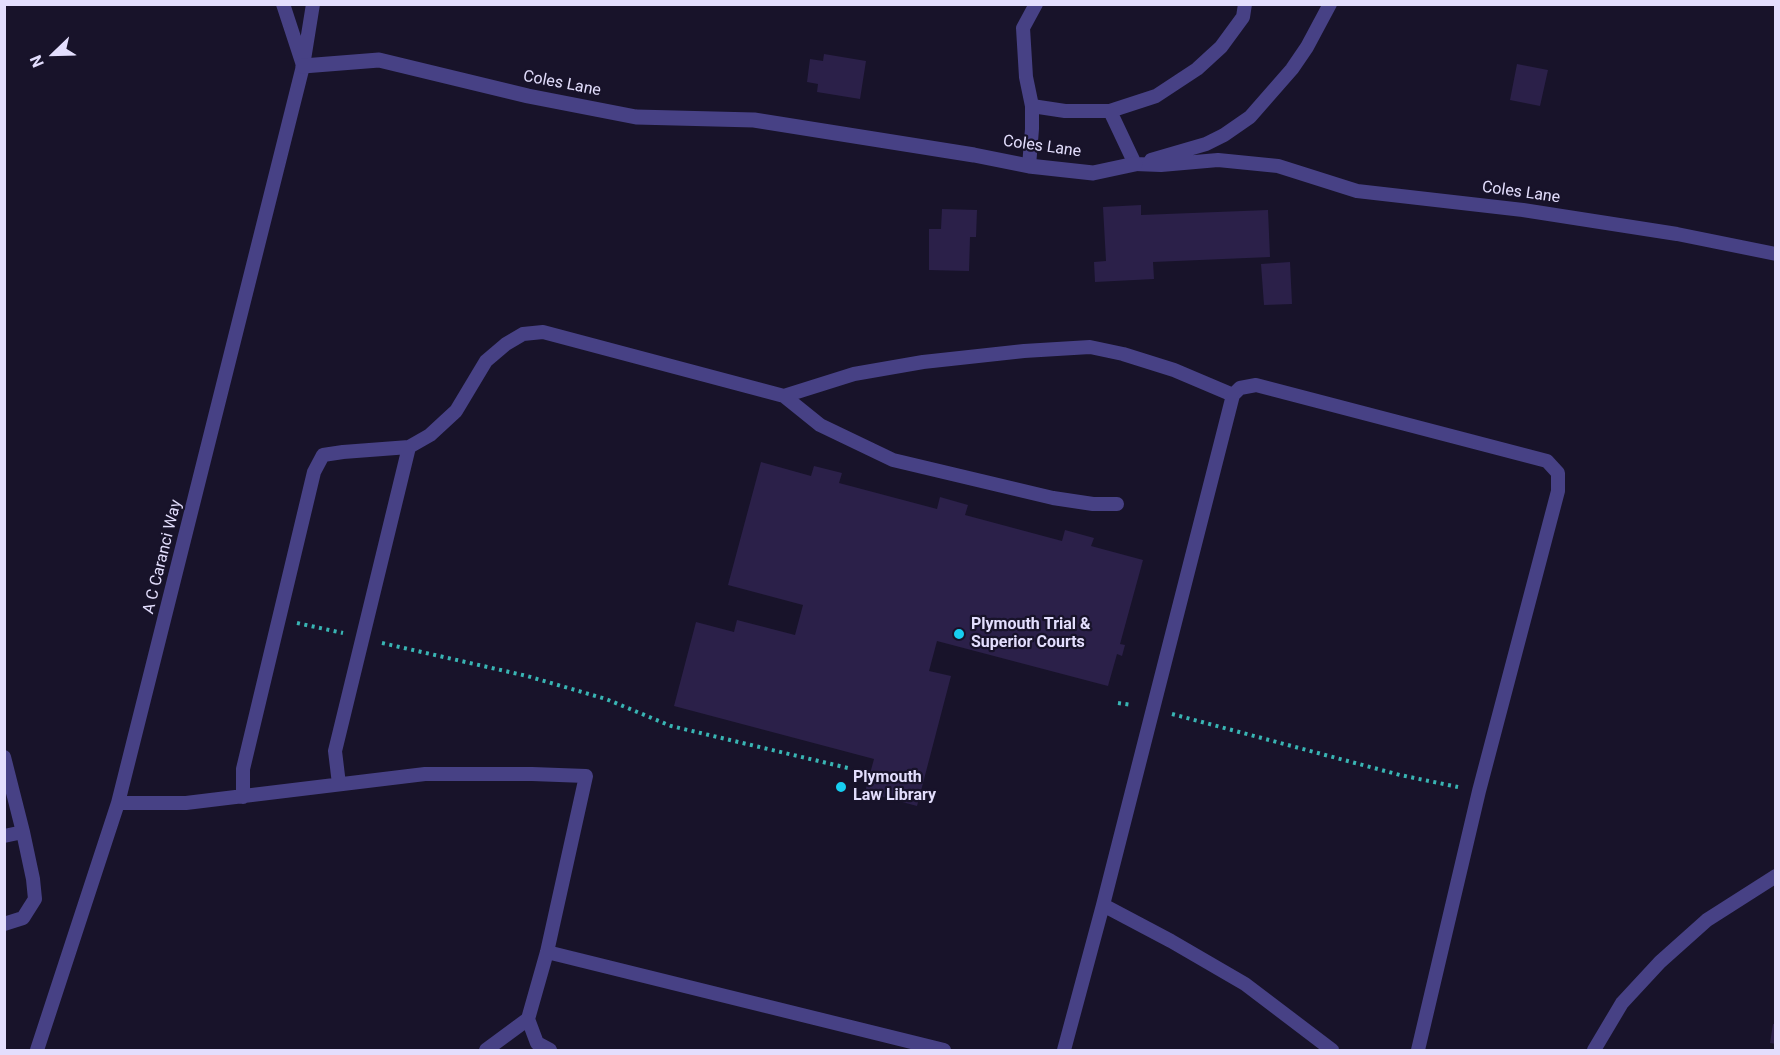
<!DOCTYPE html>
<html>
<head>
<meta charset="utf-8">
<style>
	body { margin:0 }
	#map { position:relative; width:1780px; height:1055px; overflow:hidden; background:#18132a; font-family:Roboto,sans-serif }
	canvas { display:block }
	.frame { position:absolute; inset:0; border:6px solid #e3defd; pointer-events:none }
	.north { position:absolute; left:24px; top:24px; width:60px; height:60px; -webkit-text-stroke:4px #18132a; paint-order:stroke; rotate:247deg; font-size:16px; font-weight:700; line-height:24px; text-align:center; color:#e3defd }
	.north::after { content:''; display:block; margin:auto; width:21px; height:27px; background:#e3defd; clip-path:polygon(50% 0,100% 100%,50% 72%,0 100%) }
</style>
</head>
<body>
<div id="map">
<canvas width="1780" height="1055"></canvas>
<div class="frame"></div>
<div class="north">N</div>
</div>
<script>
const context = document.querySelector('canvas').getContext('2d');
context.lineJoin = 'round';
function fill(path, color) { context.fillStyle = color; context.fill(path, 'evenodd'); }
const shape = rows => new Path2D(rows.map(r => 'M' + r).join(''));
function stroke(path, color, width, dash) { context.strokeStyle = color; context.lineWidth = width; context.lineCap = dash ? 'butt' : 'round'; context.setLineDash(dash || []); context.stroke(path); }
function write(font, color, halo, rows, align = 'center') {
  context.font = font + ' Roboto,sans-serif'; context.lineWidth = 4.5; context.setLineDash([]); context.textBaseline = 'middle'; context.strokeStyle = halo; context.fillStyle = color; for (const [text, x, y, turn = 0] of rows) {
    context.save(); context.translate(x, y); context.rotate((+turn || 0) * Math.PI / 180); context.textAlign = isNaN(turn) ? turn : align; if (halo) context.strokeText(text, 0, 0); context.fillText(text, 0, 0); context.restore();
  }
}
fill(shape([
	[824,54,866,61,860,99,817,92,818,84,807,82,810,59,823,61],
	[1517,64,1548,70,1540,106,1510,100],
	[1141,205,1141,215,1268,210,1270,257,1153,262,1154,279,1095,282,1094,262,1106,261,1103,207],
	[942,209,977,210,976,237,970,237,969,271,929,270,929,229,941,229],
	[1290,262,1292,304,1264,305,1261,264],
	[761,462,811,476,814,466,842,473,839,483,937,509,940,497,968,505,965,515,1062,541,1065,530,1094,538,1091,546,1143,560,1120,644,1125,645,1122,656,1117,654,1108,686,937,641,929,671,951,676,917,806,865,792,874,759,674,706,696,622,734,632,737,620,795,635,803,605,728,585],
	[1773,1024,1776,1024,1776,1044,1770,1043]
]), '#2b2049');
stroke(shape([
	[297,623,343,633],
	[382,643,527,676,606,699,671,726,848,768],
	[1118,703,1132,705],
	[1172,714,1400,775,1458,787]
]), '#39b5b4', 4, [3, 4.5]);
stroke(shape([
	[283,4,302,62],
	[1032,106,1065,111,1110,111,1156,96,1197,69,1221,47,1243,17,1245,4],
	[1110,111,1135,164],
	[1151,160,1206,144,1224,135,1250,117,1292,69,1307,47,1330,4],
	[1135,164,1161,165,1218,160,1278,166,1357,191,1523,210,1677,234,1776,254],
	[1029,166,1032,129,1032,106,1026,77,1023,28,1036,4],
	[784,396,854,374,923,362,1024,351,1090,347,1123,354,1174,370,1233,395],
	[4,757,23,832,33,879,35,899,23,918,4,924],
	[339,784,335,751,409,447],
	[243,797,243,769,314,472,323,455,343,452,409,447,430,435,456,411,486,361,506,344,523,334,543,332,784,396,820,425,893,460,1053,498,1093,504,1117,504],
	[118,803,186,803,425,774,532,774,586,776,547,952,528,1019,537,1043,550,1050],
	[4,836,23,832],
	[1103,905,1171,941,1245,984,1332,1050],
	[547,952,944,1050],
	[37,1050,118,803,303,66,313,4],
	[486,1050,528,1019],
	[1064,1050,1103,905,1233,395,1240,388,1256,385,1547,461,1558,473,1558,491,1479,791,1418,1050],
	[1594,1050,1622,1003,1660,962,1707,920,1776,876]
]), '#474185', 14);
stroke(shape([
	[303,66,379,60,528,96,636,117,754,120,974,155,1029,166,1093,173,1135,164]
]), '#474185', 15);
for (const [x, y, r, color] of [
	[959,634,6,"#17cef0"],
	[841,787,6,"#17cef0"]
]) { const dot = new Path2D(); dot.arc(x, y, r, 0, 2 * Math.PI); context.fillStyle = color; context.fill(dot); stroke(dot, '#18132a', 2); }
write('16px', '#e3defd', '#18132a', [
	["Coles Lane",562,84,11],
	["Coles Lane",1042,147,8],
	["Coles Lane",1521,193,8],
	["A C Caranci Way",163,557,-76]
]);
write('bold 16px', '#e3defd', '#18132a', [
	["Plymouth Trial &",971,625],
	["Superior Courts",971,643],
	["Plymouth",853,778],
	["Law Library",853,796]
], 'left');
</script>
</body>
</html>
